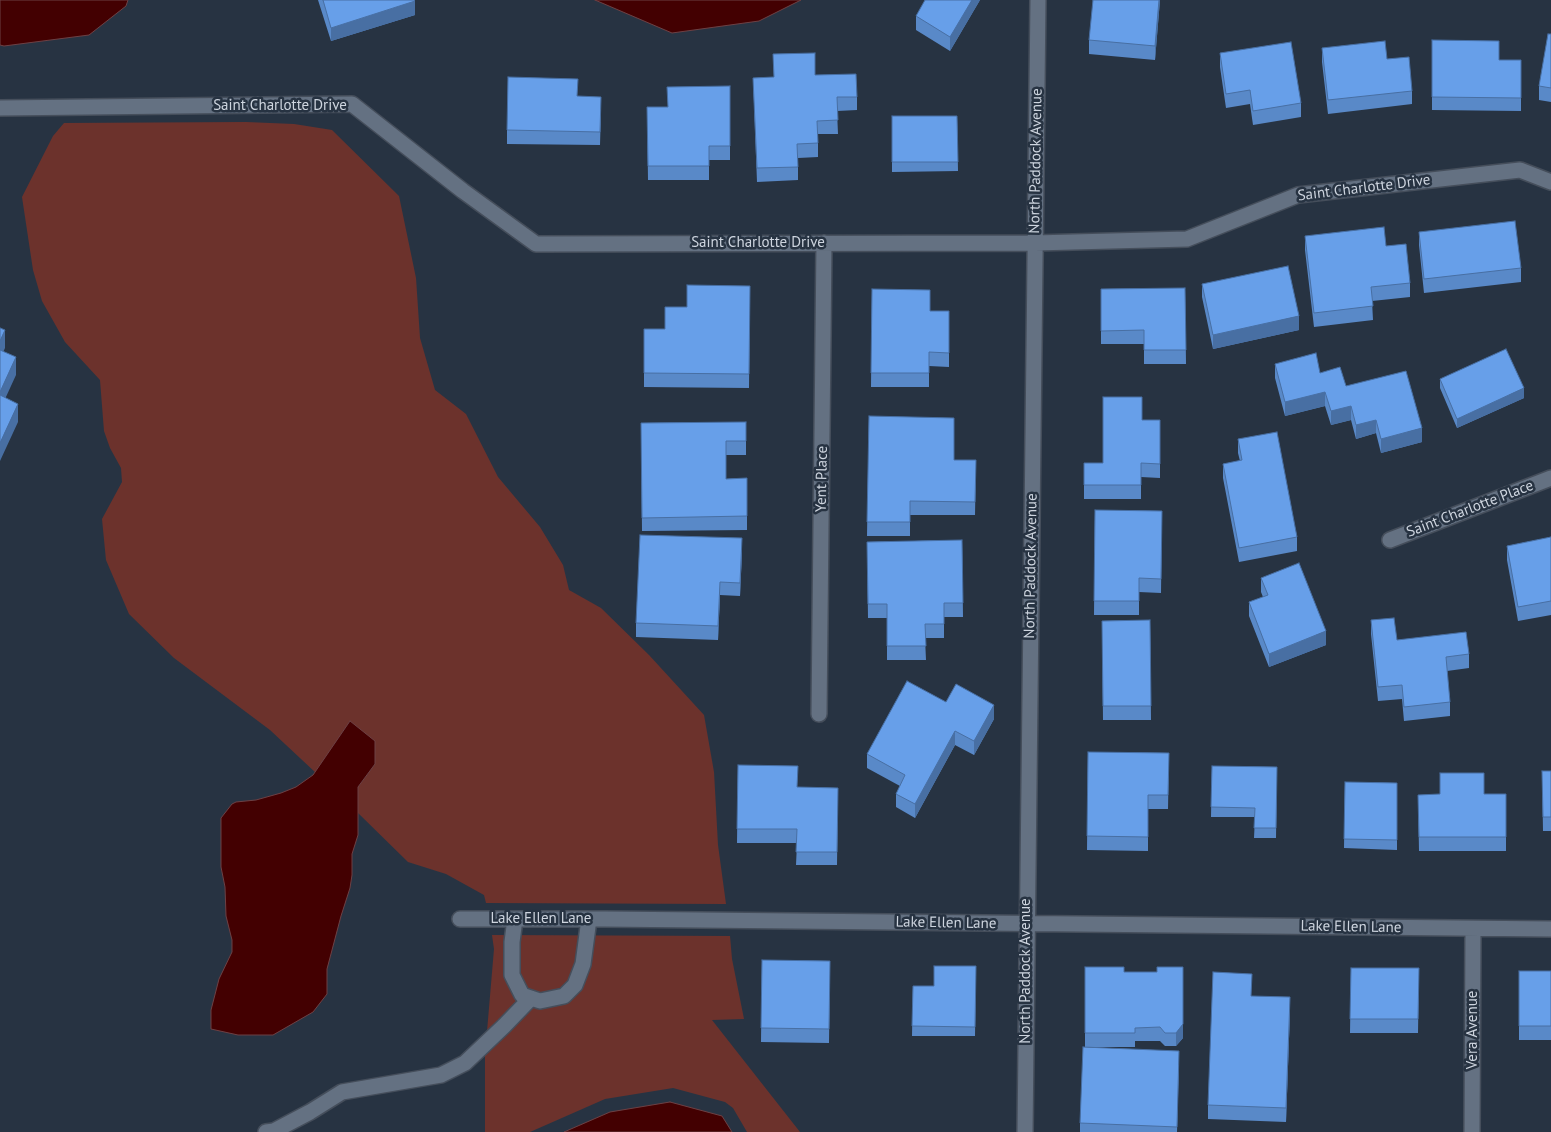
<!DOCTYPE html>
<html>
<head>
<meta charset="utf-8">
<style>
	body { margin:0 }
	canvas { display:block; background:#273342 }
</style>
</head>
<body>
<canvas width="1551" height="1132"></canvas>
<script>
const context = document.querySelector('canvas').getContext('2d');
context.lineJoin = 'round';
function fill(path, color) { context.fillStyle = color; context.fill(path, 'evenodd'); }
const shape = rows => new Path2D(rows.map(r => 'M' + r).join(''));
function stroke(path, color, width, dash) { context.strokeStyle = color; context.lineWidth = width; context.lineCap = dash ? 'butt' : 'round'; context.setLineDash(dash || []); context.stroke(path); }
function write(font, color, halo, rows, align = 'center') {
  context.font = font + ' "PT Sans",sans-serif'; context.lineWidth = 5; context.setLineDash([]); context.textBaseline = 'middle'; context.strokeStyle = halo; context.fillStyle = color; for (const [text, x, y, turn = 0] of rows) {
    context.save(); context.translate(x, y); context.rotate((+turn || 0) * Math.PI / 180); context.textAlign = isNaN(turn) ? turn : align; if (halo) context.strokeText(text, 0, 0); context.fillText(text, 0, 0); context.restore();
  }
}
fill(shape([
	[246,122,294,124,332,130,399,196,416,278,420,338,435,390,466,414,498,477,540,527,563,565,569,590,601,608,649,655,704,715,714,772,718,845,726,904,486,903,484,895,446,874,408,862,357,812,358,787,375,764,350,721,316,773,270,730,174,658,129,614,106,560,102,519,122,482,121,468,110,448,104,431,100,380,65,342,42,301,33,270,22,197,53,136,64,123],
	[492,935,730,936,732,959,744,1019,712,1020,800,1132,747,1132,733,1108,725,1102,673,1088,605,1099,530,1132,485,1132,485,1055,494,949]
]), '#6c322c');
const water = shape([
	[0,0,128,0,126,6,89,35,4,46,0,45,0,0],
	[595,0,801,0,759,21,672,33,595,0],
	[350,721,375,741,375,764,358,787,358,835,352,854,352,875,350,888,341,916,327,969,327,994,313,1012,273,1035,238,1035,211,1029,211,1010,219,979,232,952,232,940,226,916,225,887,221,867,221,818,232,804,236,802,256,800,281,793,296,787,313,775,350,721],
	[670,1102,722,1116,732,1132,564,1132,610,1112,670,1102]
]);
fill(water, '#430001');
stroke(water, '#6d4044', 1);
const minor = shape([
	[0,108,352,104,463,191,536,244,1035,243,1187,239,1298,195,1520,170,1551,182],
	[1390,540,1551,478],
	[819,714,824,243],
	[460,919,605,919,1551,929],
	[515,919,512,942,512,975,522,995,540,1001,564,996,575,985,583,964,589,919],
	[266,1132,274,1131,310,1112,342,1092,441,1075,465,1063,504,1026,531,998],
	[1025,1132,1038,0],
	[1472,1132,1473,929]
]);
stroke(minor, '#454e5b', 18);
stroke(minor, '#647182', 15);
fill(shape([
	[318,0,414,0,415,15,331,41],
	[980,0,950,51,916,30,916,16],
	[1160,0,1155,60,1089,54,1089,40],
	[1551,34,1551,102,1539,100,1539,86],
	[1432,40,1499,60,1521,60,1521,111,1432,110],
	[1322,48,1387,59,1412,91,1412,104,1328,114,1322,62],
	[1220,53,1301,103,1301,117,1253,125,1250,104,1226,108,1220,67],
	[773,54,857,97,857,110,837,111,838,134,818,134,818,157,798,158,798,180,757,182,753,78,774,77],
	[730,86,730,160,709,160,709,180,648,180,647,107,667,107],
	[578,96,601,110,600,145,507,144,507,130],
	[892,116,957,116,958,171,892,172],
	[1419,232,1521,268,1521,282,1424,293,1419,245],
	[1305,236,1386,246,1410,283,1410,297,1372,301,1373,320,1314,327,1305,250],
	[1202,284,1299,330,1213,349,1202,297],
	[750,286,749,388,644,387,644,329,665,329,687,307],
	[1185,288,1186,364,1144,364,1144,344,1101,344,1101,289],
	[872,289,930,311,949,311,949,367,929,366,929,387,871,387],
	[1275,364,1320,373,1346,386,1422,442,1381,453,1376,433,1356,439,1351,420,1331,425,1325,406,1285,416,1275,378],
	[1440,379,1524,398,1457,428,1440,388],
	[869,416,954,460,976,460,975,515,910,515,910,536,867,536],
	[1142,420,1160,420,1160,478,1141,477,1141,499,1084,499,1084,463,1103,463],
	[746,422,746,455,726,455,726,479,747,478,747,530,642,531,641,423],
	[1238,439,1297,537,1297,551,1239,562,1223,478,1223,464,1240,461,1238,453],
	[1095,510,1162,511,1161,593,1139,592,1139,615,1094,615],
	[1551,537,1551,615,1518,621,1507,560,1507,546],
	[962,540,963,617,944,617,944,638,925,638,926,660,887,660,887,618,868,618,867,542],
	[742,552,740,596,720,595,718,640,636,637,636,623],
	[1261,578,1326,645,1269,667,1249,616,1249,602,1263,597,1261,592],
	[1150,620,1151,720,1103,720,1102,621],
	[1371,620,1397,640,1469,654,1469,668,1447,671,1450,702,1450,716,1404,721,1402,699,1378,701,1371,634],
	[946,702,994,719,974,755,955,745,915,818,896,807,896,794,900,786,867,768,867,754],
	[1088,752,1169,753,1168,809,1148,809,1148,851,1087,850],
	[738,765,798,787,838,788,837,865,796,865,797,843,737,843],
	[1212,766,1277,767,1276,838,1254,838,1255,817,1211,817],
	[1542,771,1551,771,1551,831,1543,831],
	[1345,782,1397,783,1397,850,1344,848],
	[1506,794,1506,851,1419,851,1418,795],
	[762,960,830,961,829,1043,761,1042],
	[976,966,975,1036,912,1036,913,986,934,986],
	[1085,967,1124,972,1183,1038,1176,1046,1165,1046,1160,1041,1135,1041,1135,1047,1085,1047],
	[1351,968,1419,968,1418,1033,1350,1033],
	[1519,971,1551,971,1551,1040,1519,1040],
	[1290,1011,1286,1122,1208,1119,1208,1105],
	[1179,1065,1177,1132,1080,1132,1080,1123]
]), '#5989c8');
fill(shape([
	[972,0,980,0,950,51,950,37],
	[1159,0,1160,0,1155,60,1155,46],
	[415,1,415,15,331,41,331,28],
	[1299,316,1299,330,1213,349,1213,335],
	[5,330,5,348,0,359,0,341],
	[16,357,16,375,0,410,0,392],
	[1524,388,1524,398,1457,428,1457,419],
	[1325,392,1325,406,1285,416,1285,402],
	[18,404,18,422,0,461,0,443],
	[1351,406,1351,420,1331,425,1331,411],
	[1376,420,1376,433,1356,439,1356,425],
	[1422,428,1422,442,1381,453,1381,439],
	[742,538,742,552,740,596,740,583],
	[720,582,720,595,718,640,718,626],
	[1326,631,1326,645,1269,667,1269,654],
	[994,705,994,719,974,755,974,741],
	[955,731,955,745,915,818,915,804],
	[1290,997,1290,1011,1286,1122,1286,1108],
	[1183,1024,1183,1038,1176,1046,1176,1033]
]), '#486fa3');
const building = shape([
	[323,0,414,0,415,1,331,28,323,0],
	[925,0,972,0,950,37,916,16,925,0],
	[1093,0,1159,0,1155,46,1089,40,1093,0],
	[1548,34,1551,34,1551,88,1539,86,1548,34],
	[1432,40,1499,41,1499,60,1521,60,1521,98,1432,97,1432,40],
	[1385,41,1387,59,1409,57,1412,91,1328,100,1322,48,1385,41],
	[1291,42,1301,103,1253,111,1250,90,1226,94,1220,53,1291,42],
	[815,53,815,75,856,74,857,97,837,97,838,120,817,121,818,143,797,144,798,167,757,168,753,78,774,77,773,54,815,53],
	[508,77,578,79,577,96,601,97,600,132,507,130,508,77],
	[730,86,730,146,709,146,709,166,648,166,647,107,668,107,667,87,730,86],
	[892,116,957,116,958,162,892,162,892,116],
	[1515,221,1521,268,1424,279,1419,232,1515,221],
	[1384,227,1386,246,1406,244,1410,283,1371,287,1373,306,1314,313,1305,236,1384,227],
	[1288,266,1299,316,1213,335,1202,284,1288,266],
	[687,285,750,286,749,374,644,373,644,329,665,329,665,307,687,307,687,285],
	[1185,288,1186,350,1144,350,1144,330,1101,331,1101,289,1185,288],
	[872,289,930,290,930,311,949,311,949,353,929,352,929,373,871,373,872,289],
	[0,328,5,330,0,341,0,328],
	[1506,349,1524,388,1457,419,1440,379,1506,349],
	[0,350,16,357,0,392,0,350],
	[1316,353,1320,373,1340,367,1346,386,1406,371,1422,428,1381,439,1376,420,1356,425,1351,406,1331,411,1325,392,1285,402,1275,364,1316,353],
	[0,395,18,404,0,443,0,395],
	[1103,397,1142,397,1142,420,1160,420,1160,464,1141,463,1141,485,1084,485,1084,463,1103,463,1103,397],
	[869,416,954,418,954,460,976,460,975,502,910,501,910,522,867,522,869,416],
	[746,422,746,441,726,441,726,479,747,478,747,516,642,518,641,423,746,422],
	[1277,432,1297,537,1239,548,1223,464,1242,460,1238,439,1277,432],
	[1095,510,1162,511,1161,579,1139,578,1139,601,1094,601,1095,510],
	[640,535,742,538,740,583,720,582,718,626,636,623,640,535],
	[1551,537,1551,601,1518,607,1507,546,1551,537],
	[962,540,963,603,944,603,944,624,925,624,926,646,887,646,887,604,868,604,867,542,962,540],
	[1299,563,1326,631,1269,654,1249,602,1268,595,1261,578,1299,563],
	[1394,618,1397,640,1466,632,1469,654,1446,657,1450,702,1404,707,1402,685,1378,687,1371,620,1394,618],
	[1150,620,1151,706,1103,706,1102,621,1150,620],
	[907,681,946,702,956,684,994,705,974,741,955,731,915,804,896,794,905,775,867,754,907,681],
	[1088,752,1169,753,1168,795,1148,795,1148,837,1087,836,1088,752],
	[738,765,798,766,797,787,838,788,837,852,796,852,797,829,737,829,738,765],
	[1212,766,1277,767,1276,828,1254,828,1255,808,1211,807,1212,766],
	[1542,771,1551,771,1551,817,1543,817,1542,771],
	[1440,773,1484,773,1484,794,1506,794,1506,837,1419,837,1418,795,1440,794,1440,773],
	[1345,782,1397,783,1397,840,1344,839,1345,782],
	[762,960,830,961,829,1029,761,1028,762,960],
	[934,966,976,966,975,1027,912,1026,913,986,934,986,934,966],
	[1085,967,1124,967,1124,972,1157,972,1157,967,1183,967,1183,1024,1176,1033,1165,1033,1160,1027,1135,1028,1135,1033,1085,1033,1085,967],
	[1351,968,1419,968,1418,1019,1350,1019,1351,968],
	[1519,971,1551,971,1551,1026,1519,1026,1519,971],
	[1213,972,1252,974,1251,996,1290,997,1286,1108,1208,1105,1213,972],
	[1083,1047,1179,1051,1177,1127,1080,1123,1083,1047]
]);
fill(building, '#679fe9');
stroke(building, '#486fa3', 1);
write('15px', '#ced5df', '#273342', [
	["Saint Charlotte Drive",280,106],
	["North Paddock Avenue",1036,161,-89],
	["Saint Charlotte Drive",1364,188,-7],
	["Saint Charlotte Drive",758,243],
	["Yent Place",822,479,-89],
	["Saint Charlotte Place",1470,509,-21],
	["North Paddock Avenue",1031,566,-89],
	["Lake Ellen Lane",541,919],
	["Lake Ellen Lane",946,923,1],
	["Lake Ellen Lane",1351,927,1],
	["North Paddock Avenue",1026,971,-90],
	["Vera Avenue",1473,1030,-90]
]);
</script>
</body>
</html>
